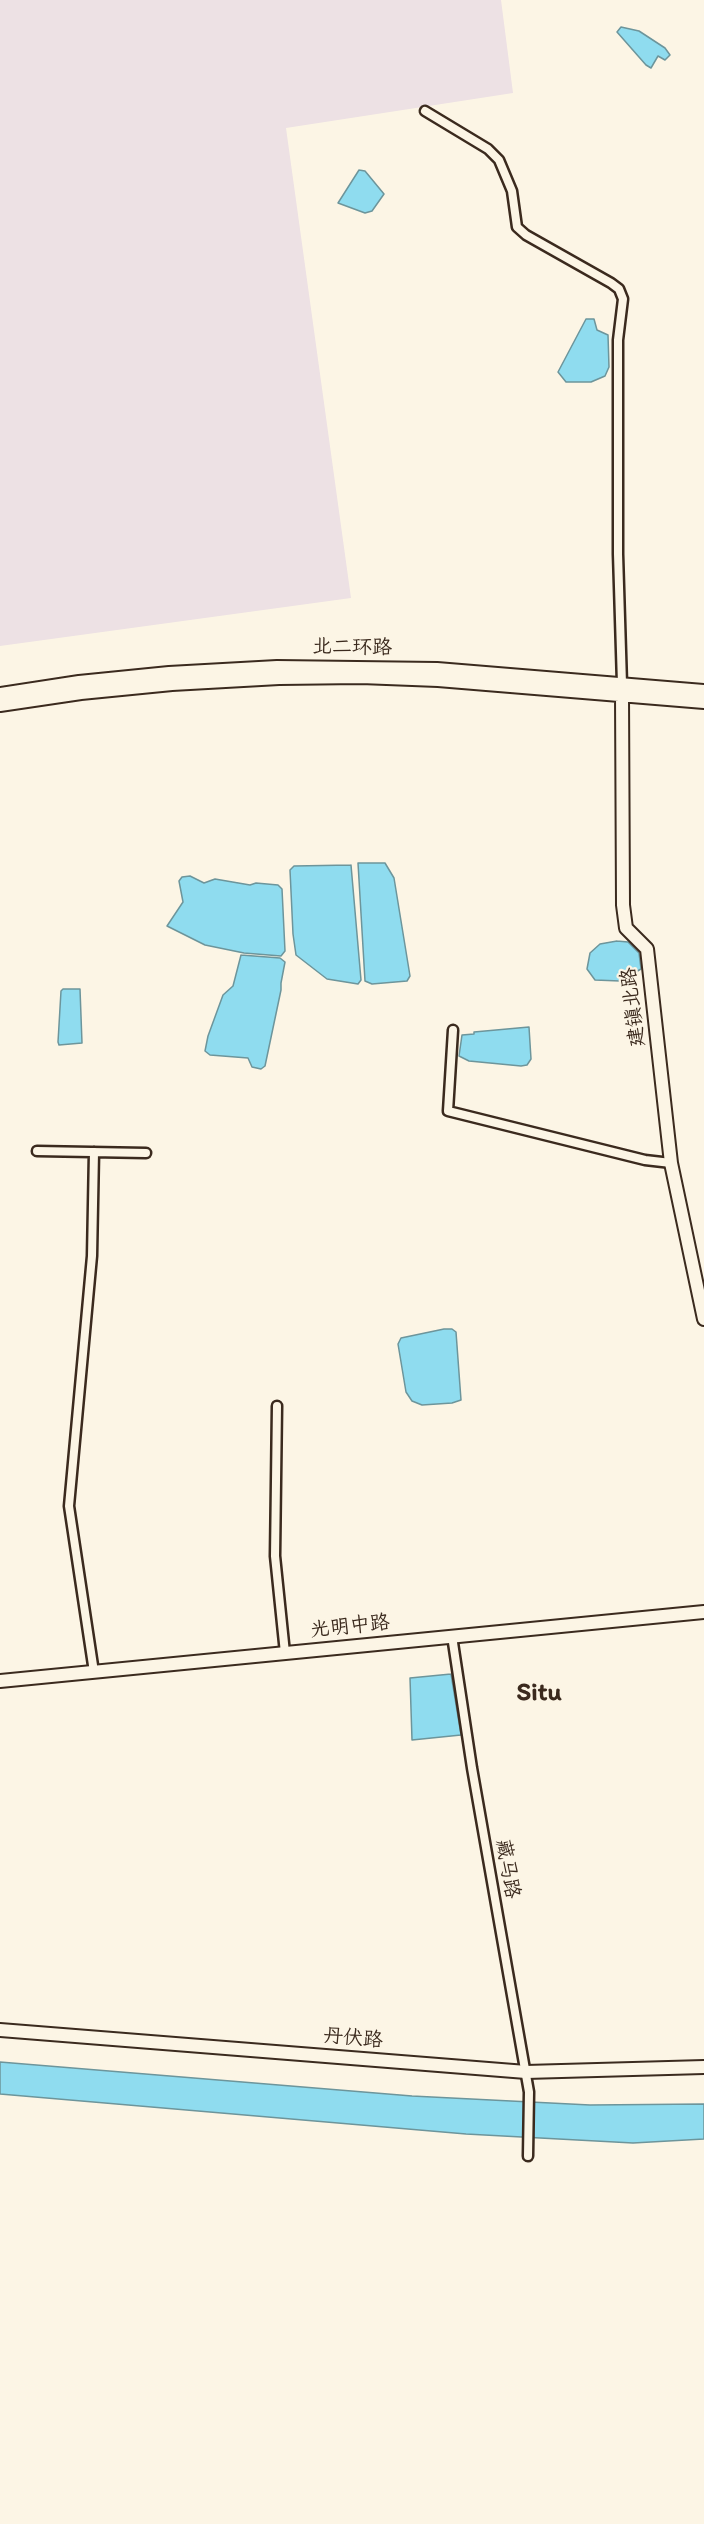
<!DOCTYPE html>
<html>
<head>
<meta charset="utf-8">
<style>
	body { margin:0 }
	canvas { display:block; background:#fcf5e5 }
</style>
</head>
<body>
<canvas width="704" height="2524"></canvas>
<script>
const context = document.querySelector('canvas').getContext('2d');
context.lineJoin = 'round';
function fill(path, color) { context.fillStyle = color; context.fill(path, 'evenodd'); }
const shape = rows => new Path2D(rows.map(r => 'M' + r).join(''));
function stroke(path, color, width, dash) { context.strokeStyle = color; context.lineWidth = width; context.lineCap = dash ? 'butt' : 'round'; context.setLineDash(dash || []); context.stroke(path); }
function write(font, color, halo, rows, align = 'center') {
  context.font = font + ' Itim,"LXGW WenKai TC",sans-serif'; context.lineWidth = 4.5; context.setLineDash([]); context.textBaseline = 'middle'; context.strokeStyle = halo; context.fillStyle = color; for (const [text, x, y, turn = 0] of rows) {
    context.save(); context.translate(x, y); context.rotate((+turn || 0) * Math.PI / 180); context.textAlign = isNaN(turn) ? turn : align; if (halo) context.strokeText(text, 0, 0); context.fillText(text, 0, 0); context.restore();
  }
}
fill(shape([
	[0,0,501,0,513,93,286,128,351,598,0,646]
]), '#ede1e4');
const water = shape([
	[621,27,639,31,665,48,670,55,665,60,658,56,651,68,646,65,617,32,621,27],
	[359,170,365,171,384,194,372,211,365,213,338,203,359,170],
	[586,319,594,319,597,330,608,335,609,367,605,376,591,382,566,382,558,372,586,319],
	[358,863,385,863,394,878,410,976,407,981,372,984,365,981,358,863],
	[351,865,361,980,358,984,327,979,296,955,293,934,290,870,294,866,351,865],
	[190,876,204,883,215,879,250,885,256,883,278,885,282,889,285,951,281,956,244,953,205,945,167,926,183,902,179,881,182,877,190,876],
	[617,941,628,942,639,953,641,969,620,981,595,980,587,969,590,953,600,944,617,941],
	[241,955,280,958,285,962,281,983,281,990,265,1066,261,1069,252,1067,248,1058,210,1055,205,1051,208,1036,223,995,233,986,241,955],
	[63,989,80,989,82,1043,59,1045,58,1042,61,991,63,989],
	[529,1027,531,1059,527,1065,521,1066,469,1061,459,1056,462,1035,474,1034,474,1032,529,1027],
	[444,1329,452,1329,456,1332,461,1400,452,1403,422,1405,412,1401,406,1392,398,1344,401,1338,444,1329],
	[451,1674,461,1735,412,1740,410,1678,451,1674],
	[0,2062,412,2096,590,2105,704,2104,704,2139,633,2143,466,2134,0,2094,0,2062]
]);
fill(water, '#8fdcef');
stroke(water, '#6d959b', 1.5);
const street = shape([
	[425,111,488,149,499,160,512,191,517,227,526,235,611,283,619,289,623,299,618,340,618,554,622,684],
	[453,1030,448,1111,645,1160,671,1163],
	[37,1151,146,1153],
	[277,1406,275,1556,285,1653],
	[452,1636,472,1768,529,2092,528,2156],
	[94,1672,69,1506,92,1256,94,1152]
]);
const secondary = shape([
	[0,694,79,682,169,673,277,667,437,669,704,691],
	[622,695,623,905,626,928,647,949,671,1163,704,1319],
	[0,705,81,693,172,684,279,678,361,677,438,680,704,702],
	[0,1681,704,1612],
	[0,2030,526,2072,704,2067]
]);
stroke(street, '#3b2a1e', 13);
stroke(secondary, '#3b2a1e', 16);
stroke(street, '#fcf5e5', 8);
stroke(secondary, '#fcf5e5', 12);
write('20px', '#3b2a1e', '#fcf5e5', [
	["北二环路",352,648,1],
	["建镇北路",634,1007,-97],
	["光明中路",350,1627,-6],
	["藏马路",507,1869,80],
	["丹伏路",353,2039,5]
]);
write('bold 26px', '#3b2a1e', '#fcf5e5', [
	["Situ",539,1693]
]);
</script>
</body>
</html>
